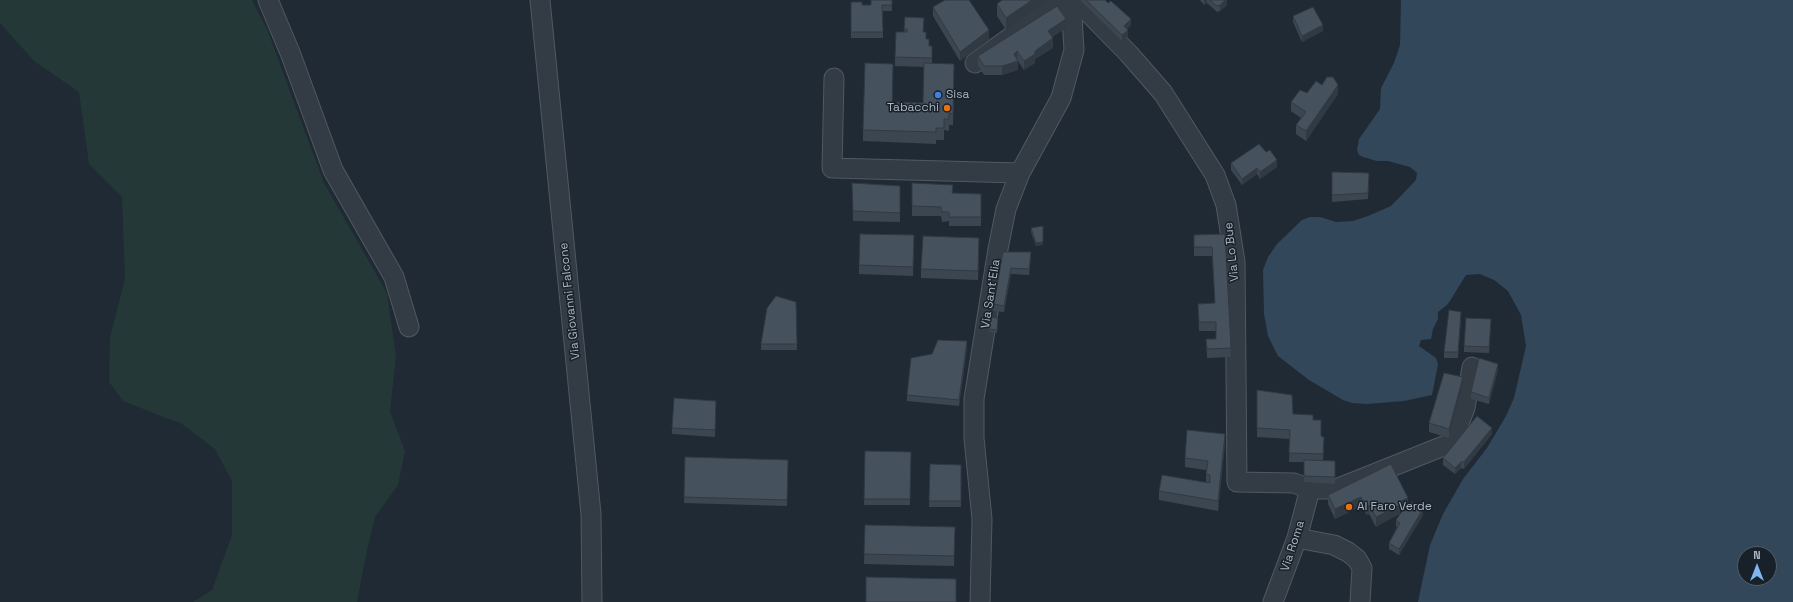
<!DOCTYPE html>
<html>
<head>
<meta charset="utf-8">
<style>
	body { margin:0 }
	#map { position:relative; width:1793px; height:602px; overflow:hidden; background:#202a34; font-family:"Space Grotesk",sans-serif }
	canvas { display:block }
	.north { position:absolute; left:1737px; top:546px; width:40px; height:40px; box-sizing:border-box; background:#182129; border:1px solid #535d66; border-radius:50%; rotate:0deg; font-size:11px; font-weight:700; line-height:16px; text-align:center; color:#acb6c2 }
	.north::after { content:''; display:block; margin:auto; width:14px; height:18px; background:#81b5f2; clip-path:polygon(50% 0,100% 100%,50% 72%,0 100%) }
</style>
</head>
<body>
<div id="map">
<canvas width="1793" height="602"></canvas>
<div class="north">N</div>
</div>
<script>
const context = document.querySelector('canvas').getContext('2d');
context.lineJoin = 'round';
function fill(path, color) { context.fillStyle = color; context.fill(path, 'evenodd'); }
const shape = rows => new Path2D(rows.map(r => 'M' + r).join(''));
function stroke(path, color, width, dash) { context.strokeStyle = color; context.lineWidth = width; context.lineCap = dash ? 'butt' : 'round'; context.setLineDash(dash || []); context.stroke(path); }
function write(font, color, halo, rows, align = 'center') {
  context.font = font + ' "Space Grotesk",sans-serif'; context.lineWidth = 3; context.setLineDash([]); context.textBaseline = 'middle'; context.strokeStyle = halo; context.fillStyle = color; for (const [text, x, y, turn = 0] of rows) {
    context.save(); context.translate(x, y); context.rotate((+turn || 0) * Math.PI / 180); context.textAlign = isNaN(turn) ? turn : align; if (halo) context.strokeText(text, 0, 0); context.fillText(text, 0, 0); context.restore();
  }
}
fill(shape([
	[0,0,252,0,267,29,324,183,387,293,396,356,390,412,405,451,398,485,375,517,367,550,357,602,193,602,212,590,232,535,232,481,215,449,182,424,123,401,109,382,110,337,125,279,122,197,89,164,79,92,34,61,0,23]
]), '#243837');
fill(shape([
	[1401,0,1793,0,1793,602,1418,602,1430,545,1443,514,1463,479,1487,448,1506,416,1514,398,1526,346,1521,315,1508,291,1494,280,1480,274,1466,275,1448,304,1438,312,1438,319,1433,329,1431,339,1421,340,1419,346,1436,358,1438,364,1432,395,1404,401,1367,404,1352,403,1343,400,1309,380,1278,356,1268,336,1264,314,1263,270,1268,257,1277,244,1302,220,1310,217,1320,217,1336,222,1353,221,1368,216,1391,206,1416,180,1417,173,1410,167,1388,161,1377,161,1363,157,1359,155,1357,150,1359,139,1380,109,1381,88,1394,63,1400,45],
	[1745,554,1769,554,1769,578,1745,578]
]), '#33475b');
const minor = shape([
	[268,0,291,55,333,170,394,277,409,327],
	[540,0,591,514,592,602],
	[1076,0,1129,54,1163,93,1215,175,1226,205,1235,262,1237,482,1294,483,1310,489,1336,489,1451,443,1465,408,1472,367],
	[975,63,1062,0],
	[834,78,832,168,1020,173],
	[1297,538,1334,545,1348,552,1357,559,1362,568,1360,602],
	[980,602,982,519,974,438,974,399,998,249,1006,209,1020,173,1061,98,1074,50,1071,0],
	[1273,602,1297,538,1310,489]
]);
stroke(minor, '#505963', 21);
stroke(minor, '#333b45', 19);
fill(shape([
	[892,0,892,11,883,11,883,38,851,38,851,2,862,5,871,5],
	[1049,0,1006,30,997,16,997,4],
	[1081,0,1105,0,1131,25,1127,29,1128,36,1122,41,1081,1],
	[1200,0,1227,0,1227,5,1220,11,1217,12,1207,3,1204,5],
	[933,7,989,40,960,61,933,16],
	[1293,16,1323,31,1302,42,1293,22],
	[905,17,923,32,929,46,932,46,932,63,954,76,953,125,949,125,949,131,944,130,944,140,936,140,936,144,863,141,863,130,893,75,892,111,897,111,923,103,924,67,895,66,895,57,904,32],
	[1066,28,1052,37,1053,48,1035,59,1035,63,1024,70,1018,61,1018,70,1002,75,984,75,978,65,978,56],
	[1307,93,1338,94,1306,141,1296,134,1296,125,1301,118,1291,111,1291,102],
	[1266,152,1277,167,1260,179,1257,174,1242,185,1231,170,1231,163],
	[1332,172,1369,173,1368,199,1332,202],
	[852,183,900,186,900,222,853,221],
	[912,183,953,193,981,194,981,226,949,226,949,221,942,222,941,216,912,216],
	[1031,228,1043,245,1036,246,1031,232],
	[1225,234,1231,357,1207,358,1206,339,1216,339,1216,331,1199,331,1198,304,1215,303,1212,256,1194,256,1194,235],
	[914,244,913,276,859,274,859,265],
	[979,247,978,280,921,278,921,269],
	[1003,252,1031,258,1029,275,1011,274,1004,312,994,311,994,304],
	[796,302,797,350,761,350,761,344],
	[998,318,997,333,989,332,989,329],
	[1461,319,1458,358,1444,358,1444,352],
	[1491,325,1489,353,1464,352,1464,346],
	[967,348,959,406,907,401,907,395,932,354],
	[1498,370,1489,404,1471,399,1471,392],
	[1463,386,1449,438,1429,432,1429,423],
	[716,407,715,437,672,434,672,428],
	[1293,414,1313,420,1321,436,1324,446,1323,461,1335,461,1335,484,1304,482,1304,462,1289,462,1290,439,1257,437,1257,428],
	[1492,434,1464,469,1461,468,1455,474,1443,465,1443,458],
	[1225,443,1218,511,1159,500,1159,491,1206,482,1206,470,1185,467,1185,458],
	[865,451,911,452,910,505,864,505],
	[685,457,788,460,787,506,684,503],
	[930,464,961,465,961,507,929,507],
	[1391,464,1408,508,1400,511,1376,527,1369,514,1367,515,1361,506,1335,519,1328,504,1328,495],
	[1423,515,1399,555,1389,549,1389,543,1397,527,1396,527,1396,520],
	[865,525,955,527,954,566,864,564]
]), '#3c4651');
fill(shape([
	[1032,0,1049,0,1006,30,1006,18],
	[1204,0,1207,0,1207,3,1204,5],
	[1225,0,1227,0,1227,5,1220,11,1220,5],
	[1066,19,1066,28,1048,40,1048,31],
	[1131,19,1131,25,1124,32,1124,26],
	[1323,25,1323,31,1302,42,1302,36],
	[989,30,989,40,960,61,960,52],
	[1128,30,1128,36,1122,41,1122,35],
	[1053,38,1053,48,1035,59,1035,63,1024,70,1024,61,1035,51],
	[1017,51,1018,70,1002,75,1002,66],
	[1338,85,1338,94,1306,141,1306,131],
	[1277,160,1277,167,1260,179,1260,172],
	[1257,168,1257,174,1242,185,1242,179],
	[1043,242,1043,245,1036,246,1036,243],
	[1031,252,1031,258,1029,275,1029,269],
	[1011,268,1011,274,1004,312,1004,306],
	[967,341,967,348,959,406,959,400],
	[1498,364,1498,370,1489,404,1489,398],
	[1463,377,1463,386,1449,438,1449,429],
	[1492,428,1492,434,1464,469,1464,462],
	[1225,434,1225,443,1218,511,1218,501],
	[1461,462,1461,468,1455,474,1455,468],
	[1361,497,1361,506,1335,519,1335,509],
	[1408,498,1408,508,1400,511,1400,514,1376,527,1376,517,1399,502],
	[1369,505,1369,514,1367,515,1367,506],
	[1423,509,1423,515,1399,555,1399,549]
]), '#313942');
const building = shape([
	[871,0,892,0,892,5,882,5,883,32,851,32,851,2,862,2,862,5,871,5,871,0],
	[945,0,969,0,989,30,960,52,933,7,945,0],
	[1002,0,1032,0,1006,18,997,4,1002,0],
	[1086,0,1105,0,1108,3,1111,1,1131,19,1124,26,1128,30,1122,35,1086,0],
	[1210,0,1225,0,1220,5,1217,6,1210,0],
	[1057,6,1066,19,1048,31,1053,38,1035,51,1035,54,1024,61,1017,51,1014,54,1018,61,1002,66,984,66,978,56,1057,6],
	[1313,7,1323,25,1302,36,1293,16,1313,7],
	[905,17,924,18,923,32,926,32,926,39,929,39,929,46,932,46,932,58,895,57,896,32,907,32,907,29,904,29,905,17],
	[865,63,893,64,892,111,897,111,897,102,923,103,924,63,954,64,953,114,949,113,949,119,944,119,944,128,936,128,936,132,863,130,865,63],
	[1327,77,1333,77,1338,85,1306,131,1296,125,1306,112,1291,102,1300,90,1307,93,1316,81,1322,85,1327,77],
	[1259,144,1266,152,1270,150,1277,160,1260,172,1257,168,1242,179,1231,163,1259,144],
	[1332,172,1369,173,1368,193,1332,195,1332,172],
	[852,183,900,186,900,213,853,211,852,183],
	[912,183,953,185,952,193,981,194,981,217,949,217,949,212,942,212,941,207,912,206,912,183],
	[1043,226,1043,242,1036,243,1031,228,1043,226],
	[860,234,914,235,913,267,859,265,860,234],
	[1225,234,1231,348,1207,349,1206,339,1216,339,1216,322,1199,322,1198,304,1215,303,1212,247,1194,247,1194,235,1225,234],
	[923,236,979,238,978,271,921,269,923,236],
	[1003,252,1031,252,1029,269,1011,268,1004,306,994,304,1003,252],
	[776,296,796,302,797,344,761,344,767,308,776,296],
	[1449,310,1461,312,1458,352,1444,352,1449,310],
	[990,317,998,318,997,330,989,329,990,317],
	[1466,318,1491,319,1489,347,1464,346,1466,318],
	[938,340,967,341,959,400,907,395,911,358,932,354,938,340],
	[1479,358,1498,364,1489,398,1471,392,1479,358],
	[1444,373,1463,377,1449,429,1429,423,1444,373],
	[1257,390,1292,395,1293,414,1313,415,1313,420,1321,420,1321,436,1324,437,1323,454,1289,453,1290,430,1257,428,1257,390],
	[674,398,716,401,715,430,672,428,674,398],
	[1477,416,1492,428,1464,462,1461,462,1455,468,1443,458,1477,416],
	[1187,430,1225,434,1218,501,1159,491,1162,475,1210,483,1210,475,1206,474,1208,461,1185,458,1187,430],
	[865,451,911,452,910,499,864,499,865,451],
	[685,457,788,460,787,500,684,497,685,457],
	[1304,460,1335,461,1335,477,1304,476,1304,460],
	[930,464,961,465,961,501,929,501,930,464],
	[1391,464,1408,498,1399,502,1400,505,1376,517,1369,505,1367,506,1361,497,1335,509,1328,495,1391,464],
	[1412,502,1423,509,1399,549,1389,543,1400,523,1396,520,1403,510,1407,511,1412,502],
	[865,525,955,527,954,556,864,554,865,525],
	[866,577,956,579,956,602,866,602,866,577]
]);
fill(building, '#46515e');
stroke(building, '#313942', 1);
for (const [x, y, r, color] of [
	[938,95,4,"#3f7fe0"],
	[947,108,4,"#e8710a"],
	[1349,507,4,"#e8710a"]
]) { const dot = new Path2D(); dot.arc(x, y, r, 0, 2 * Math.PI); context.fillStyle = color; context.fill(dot); stroke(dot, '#182129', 1.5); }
write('12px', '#acb6c2', '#182129', [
	["Sisa",946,95],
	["Tabacchi",939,108,"right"],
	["Al Faro Verde",1357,507]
], 'left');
write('12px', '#acb6c2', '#182129', [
	["Via Lo Bue",1232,252,-96],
	["Via Sant'Elia",991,294,-81],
	["Via Giovanni Falcone",570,301,-96],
	["Via Roma",1293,546,-72]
]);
</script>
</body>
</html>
